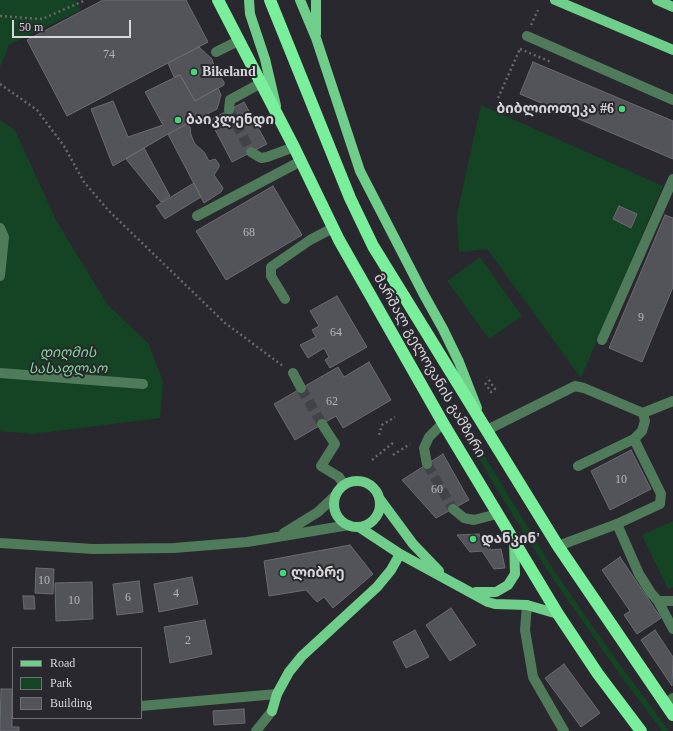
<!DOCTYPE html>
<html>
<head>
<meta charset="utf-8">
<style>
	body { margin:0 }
	#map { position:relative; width:673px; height:731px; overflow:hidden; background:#28282e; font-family:"Times New Roman",serif }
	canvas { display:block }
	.legend { position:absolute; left:12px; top:647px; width:130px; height:72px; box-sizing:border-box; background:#28282e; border:1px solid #6e6e73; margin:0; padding:5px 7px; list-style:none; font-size:12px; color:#d6d6da }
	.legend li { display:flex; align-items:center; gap:8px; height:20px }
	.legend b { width:20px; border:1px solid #6e6e73 }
	.scale { position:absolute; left:12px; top:20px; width:119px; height:18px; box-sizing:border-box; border:2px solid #d6d6da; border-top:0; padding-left:5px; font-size:12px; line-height:14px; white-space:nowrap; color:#d6d6da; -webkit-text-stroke:3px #28282e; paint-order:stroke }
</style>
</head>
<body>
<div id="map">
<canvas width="673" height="731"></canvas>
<ul class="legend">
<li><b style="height:5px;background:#6fce89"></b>Road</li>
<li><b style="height:11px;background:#144424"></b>Park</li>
<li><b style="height:11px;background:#53535a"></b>Building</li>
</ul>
<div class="scale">50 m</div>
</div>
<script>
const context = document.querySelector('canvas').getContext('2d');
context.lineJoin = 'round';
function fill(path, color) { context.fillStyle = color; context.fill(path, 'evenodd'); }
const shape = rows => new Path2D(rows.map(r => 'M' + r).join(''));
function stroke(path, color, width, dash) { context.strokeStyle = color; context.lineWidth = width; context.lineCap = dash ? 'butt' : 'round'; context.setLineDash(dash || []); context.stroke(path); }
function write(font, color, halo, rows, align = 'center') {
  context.font = font + ' "Times New Roman","Noto Sans Georgian",serif'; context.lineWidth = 4; context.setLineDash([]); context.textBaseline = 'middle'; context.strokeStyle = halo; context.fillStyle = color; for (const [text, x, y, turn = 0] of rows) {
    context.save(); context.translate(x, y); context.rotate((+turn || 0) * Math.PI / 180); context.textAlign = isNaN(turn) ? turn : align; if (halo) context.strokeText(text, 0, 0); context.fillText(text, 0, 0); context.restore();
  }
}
fill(shape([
	[0,0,76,0,81,10,9,45,0,67],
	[481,105,663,186,581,378,487,249,459,252,457,214],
	[0,120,15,130,57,222,108,305,148,343,163,381,160,418,33,434,0,431],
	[480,257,522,316,489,339,447,281],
	[452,402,551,566,612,654,669,731,662,731,618,672,547,570,493,483,449,406],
	[673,521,673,587,668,589,642,535]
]), '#144424');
const building = shape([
	[103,0,186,0,208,42,67,116,27,40,103,0],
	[199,47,212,59,215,70,224,82,224,85,195,101,180,75,174,77,168,63,199,47],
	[533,62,673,121,673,159,520,94,533,62],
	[180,75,195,101,218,88,221,95,217,109,168,134,113,166,91,109,113,101,128,137,163,125,145,92,180,75],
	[244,102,267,144,232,162,210,120,244,102],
	[186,124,190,127,191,135,195,144,204,152,209,161,215,159,219,164,219,167,214,175,223,188,221,192,204,203,168,134,186,124],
	[144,148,170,196,161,202,126,159,144,148],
	[194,183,201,197,165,219,156,206,194,183],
	[273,186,302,235,226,280,196,231,273,186],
	[619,206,637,214,631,228,613,219,619,206],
	[665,215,673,218,673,287,642,362,609,348,665,215],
	[337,296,367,347,330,368,325,360,329,357,324,348,308,358,300,345,316,337,312,330,319,326,310,311,337,296],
	[369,362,391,400,343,428,336,416,295,440,274,404,338,367,344,377,369,362],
	[631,450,651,489,610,510,591,471,631,450],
	[443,454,469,500,436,518,402,480,443,454],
	[479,534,480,537,490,536,490,550,501,549,505,568,494,569,482,551,470,552,457,535,479,534],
	[350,545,373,574,333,608,324,597,317,602,306,590,269,596,264,561,350,545],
	[620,557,661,618,637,634,624,615,630,611,602,570,620,557],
	[36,568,54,569,53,594,35,593,36,568],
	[192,577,198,604,159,612,154,584,192,577],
	[139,581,143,612,117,615,113,584,139,581],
	[92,582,93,619,56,621,55,583,92,582],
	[23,596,34,596,35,609,24,609,23,596],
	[451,608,476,645,450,661,426,625,451,608],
	[205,620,212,654,170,663,164,627,205,620],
	[415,630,429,657,406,668,393,642,415,630],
	[655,630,673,657,672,686,641,640,655,630],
	[564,664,600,713,581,727,545,678,564,664],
	[1,689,12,689,12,727,19,727,19,731,0,731,1,689],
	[244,709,245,723,214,725,213,711,244,709]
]);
fill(building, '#53535a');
stroke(building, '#6c6b72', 1);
stroke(shape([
	[229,110,251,152],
	[301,388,322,424],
	[427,464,453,509]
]), '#424248', 10, [10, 5]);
stroke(shape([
	[0,16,42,19,86,0],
	[531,25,538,10],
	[520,49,551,62],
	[0,84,37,110,64,146,84,182,109,211,225,323,283,366],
	[498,98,520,49],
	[485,383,491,392,495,389,487,377],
	[379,435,382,425,395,417],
	[393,455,410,444],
	[372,460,394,442]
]), '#67676c', 2.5, [2, 3]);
stroke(shape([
	[527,36,673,100],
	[216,52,238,41],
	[229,110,230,100,261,83],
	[251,152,261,158,267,157,294,147],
	[197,216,301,161],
	[0,228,4,237,0,276],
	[285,299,271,276,271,267,310,240,333,228],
	[602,340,673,179],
	[0,373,143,384],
	[293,373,301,388],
	[322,424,335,444,321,466,339,477,344,485],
	[487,430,575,386,584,388,643,413,673,401],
	[427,464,424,448,429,437,443,423],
	[578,466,634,439,642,431,645,421,643,413],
	[453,509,464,518,474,520,497,514],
	[617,524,639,574,651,593,658,601,673,601],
	[284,533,318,512,335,496],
	[0,543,93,549,174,548,247,542,349,525],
	[558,546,617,524,660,504,661,494,634,439],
	[658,601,673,629],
	[527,605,525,630,533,677,564,731],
	[665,704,673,698],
	[141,706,277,694],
	[256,731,272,711]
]), '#4f7b5a', 10);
stroke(shape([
	[249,0,250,14,265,59,276,106],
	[300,0,316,38,360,171,423,293,443,329,459,362,477,408],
	[555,0,673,50],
	[657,0,673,7],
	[316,34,316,0],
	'334 504a23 23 0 1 1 46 0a23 23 0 1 1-46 0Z',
	[379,498,413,544,439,571],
	[359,527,400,554,488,602,495,604,527,605,558,614],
	[476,592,496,592,508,585,515,574,514,541],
	[272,711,277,694,289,672,302,656,377,587,391,570,400,554]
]), '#6fce89', 10);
stroke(shape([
	[218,0,294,147,339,240,443,423,558,614,598,674,641,731],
	[270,0,350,198,373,246,558,546,673,715]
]), '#7aef9b', 12);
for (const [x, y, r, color] of [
	[194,72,4,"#47d779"],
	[622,109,4,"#47d779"],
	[178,120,4,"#47d779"],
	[473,539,4,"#47d779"],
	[283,573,4,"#47d779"]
]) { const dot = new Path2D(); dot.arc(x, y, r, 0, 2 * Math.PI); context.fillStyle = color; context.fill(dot); stroke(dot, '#28282e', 1.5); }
write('12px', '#b5b5ba', null, [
	["74",109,55],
	["68",249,233],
	["9",641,318],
	["64",336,333],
	["62",332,402],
	["10",621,480],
	["60",437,490],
	["10",44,581],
	["4",176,594],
	["6",128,598],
	["10",74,601],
	["2",188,641]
]);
write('bold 14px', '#d6d6da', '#28282e', [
	["Bikeland",202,72],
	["ბიბლიოთეკა #6",614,109,"right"],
	["ბაიკლენდი",186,120],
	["დანკინ'",481,539],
	["ლიბრე",291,573]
], 'left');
write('italic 14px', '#7dd895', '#28282e', [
	["დიღმის",68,353],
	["სასაფლაო",68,369]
]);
write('14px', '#d6d6da', '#28282e', [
	["მარშალ გელოვანის გამზირი",429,366,60]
]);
</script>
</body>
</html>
